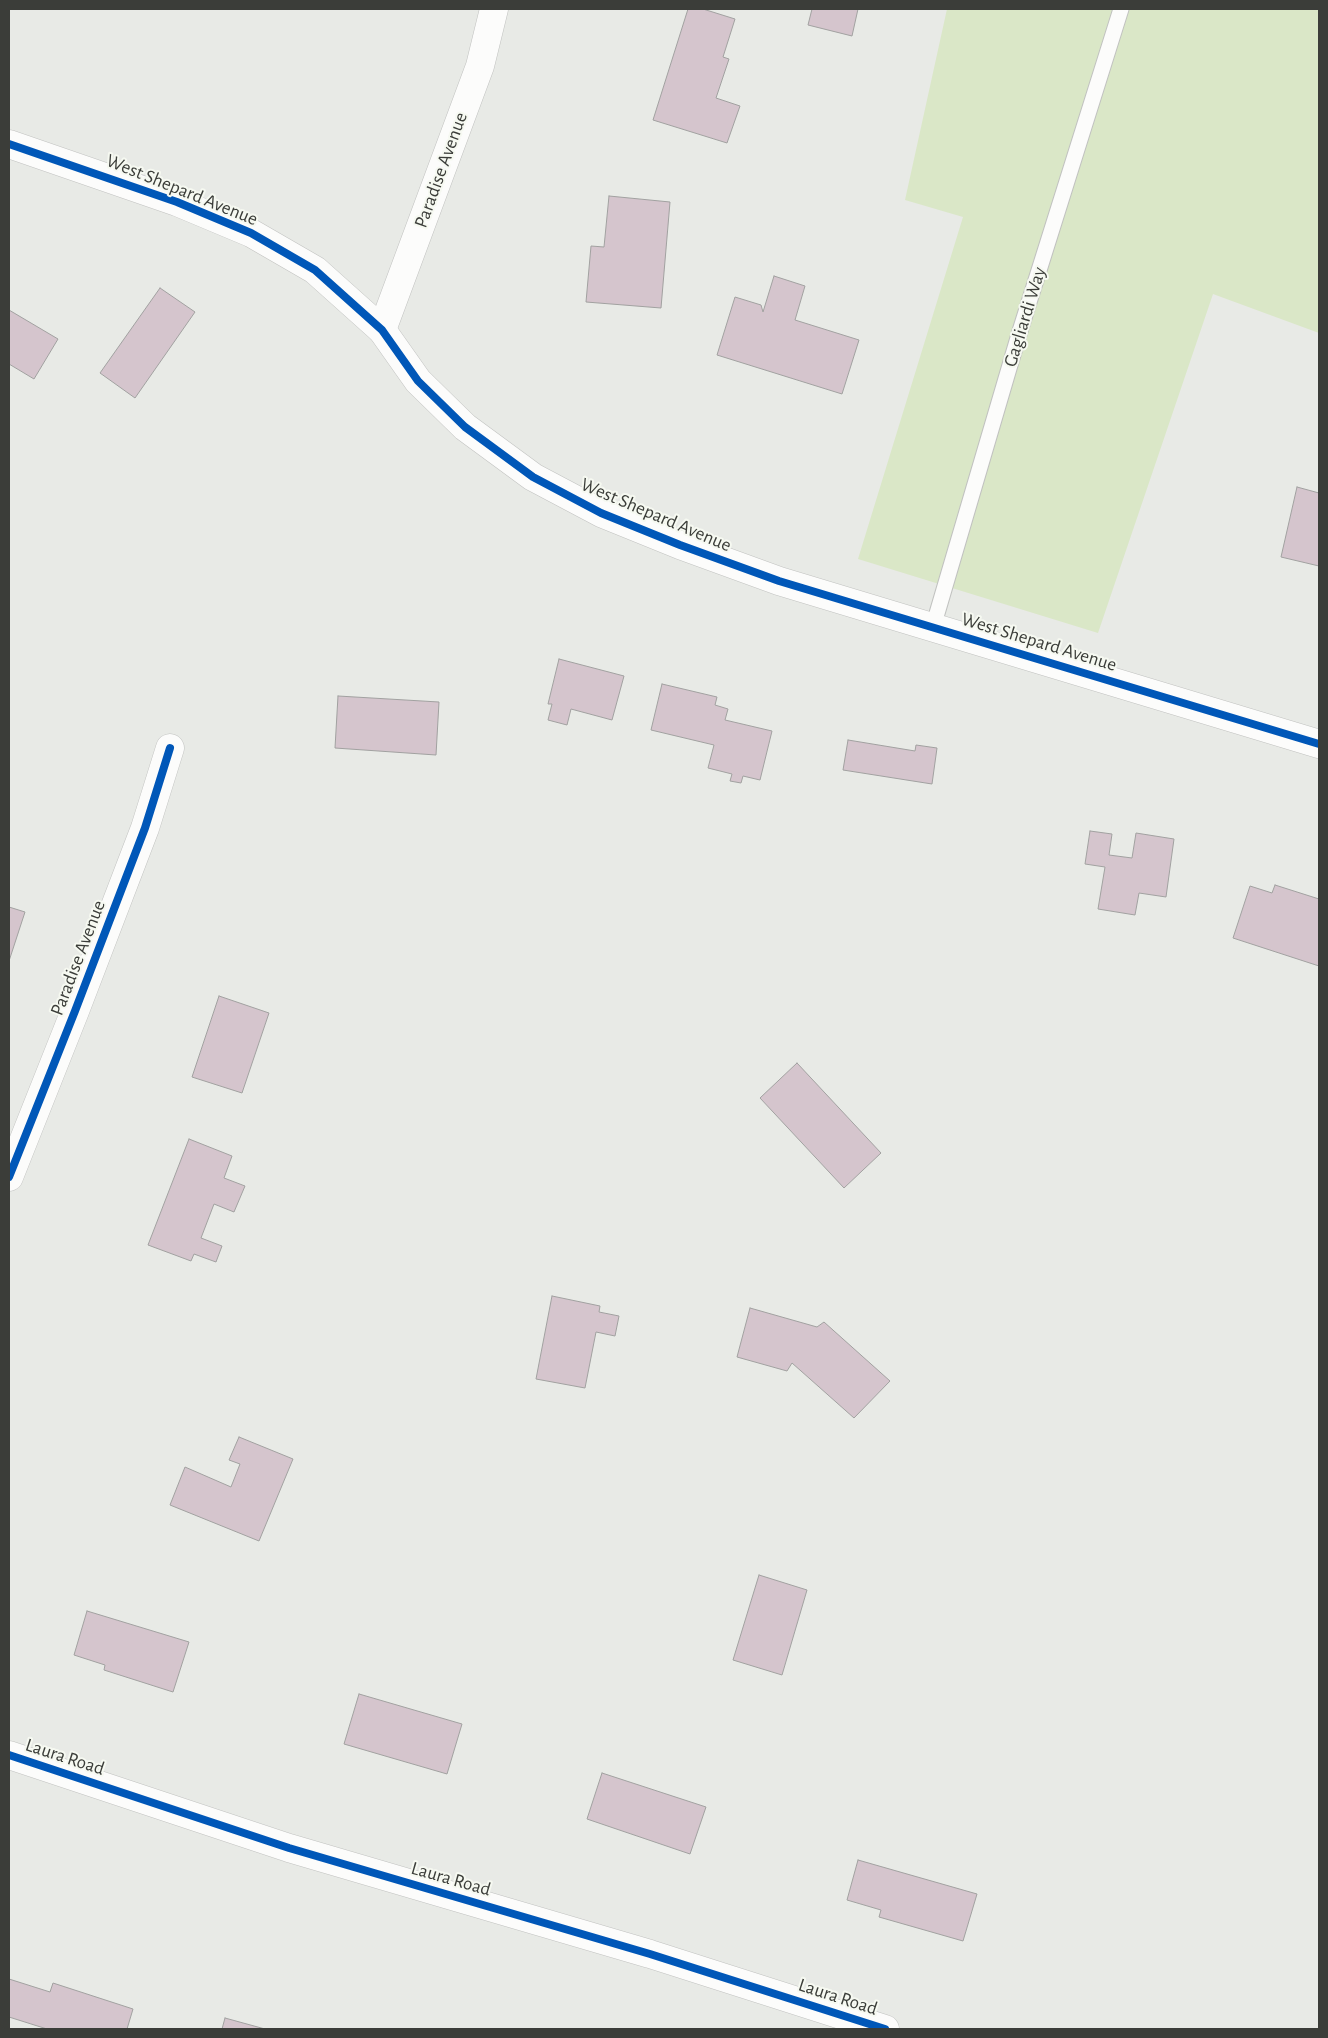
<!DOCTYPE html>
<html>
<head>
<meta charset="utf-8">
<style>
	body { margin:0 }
	#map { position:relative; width:1328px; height:2038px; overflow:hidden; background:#e8eae6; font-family:"Alegreya Sans",sans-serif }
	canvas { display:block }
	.frame { position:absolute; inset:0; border:10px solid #3b3d39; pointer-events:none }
</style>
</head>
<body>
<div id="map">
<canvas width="1328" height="2038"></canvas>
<div class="frame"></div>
</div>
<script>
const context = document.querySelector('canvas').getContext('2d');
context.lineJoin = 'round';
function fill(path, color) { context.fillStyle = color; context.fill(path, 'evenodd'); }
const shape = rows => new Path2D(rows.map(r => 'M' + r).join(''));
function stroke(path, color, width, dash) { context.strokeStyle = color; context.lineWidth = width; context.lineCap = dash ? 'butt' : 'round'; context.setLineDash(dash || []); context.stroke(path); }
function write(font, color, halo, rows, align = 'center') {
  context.font = font + ' "Alegreya Sans",sans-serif'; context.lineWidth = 4; context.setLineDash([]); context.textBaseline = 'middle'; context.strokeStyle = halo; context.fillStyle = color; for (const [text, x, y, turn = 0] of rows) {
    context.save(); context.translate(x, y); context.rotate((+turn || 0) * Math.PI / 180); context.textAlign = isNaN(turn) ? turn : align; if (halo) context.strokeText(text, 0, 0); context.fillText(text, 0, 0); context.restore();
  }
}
fill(shape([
	[947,9,1319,9,1319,333,1213,294,1098,633,858,559,963,217,905,200]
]), '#dae7c7');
const building = shape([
	[688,9,703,9,735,19,723,57,729,59,716,98,740,106,727,143,653,120,688,9],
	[812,9,858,9,852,36,808,25,812,9],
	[609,196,670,202,661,308,586,302,591,246,604,247,609,196],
	[774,276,805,286,795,320,859,340,842,394,717,355,735,297,761,305,763,312,774,276],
	[160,288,195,312,135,398,100,373,160,288],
	[9,310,58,339,34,379,9,364,9,310],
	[1297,487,1319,493,1319,566,1281,557,1297,487],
	[559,659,624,676,612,720,571,709,567,725,548,720,552,704,548,704,559,659],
	[662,684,717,697,715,705,728,709,725,720,772,731,760,780,743,776,741,783,730,781,732,774,708,768,714,745,651,730,662,684],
	[338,696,439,702,436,755,335,748,338,696],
	[848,740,915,751,916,745,937,748,932,784,843,770,848,740],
	[1090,831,1112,834,1109,855,1132,858,1136,833,1174,839,1166,897,1139,893,1135,915,1098,909,1105,867,1085,864,1090,831],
	[1275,885,1319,899,1319,966,1233,938,1250,886,1272,893,1275,885],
	[9,907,25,912,9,961,9,907],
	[219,996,269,1013,242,1093,192,1077,219,996],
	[797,1063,881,1153,844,1188,760,1098,797,1063],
	[189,1139,232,1156,224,1178,245,1186,234,1212,214,1204,201,1238,222,1246,216,1262,194,1254,191,1261,148,1245,189,1139],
	[552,1296,600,1306,599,1312,619,1316,615,1336,596,1332,585,1388,536,1379,552,1296],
	[750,1308,817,1327,824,1322,890,1381,854,1418,792,1363,787,1371,737,1357,750,1308],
	[239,1437,293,1459,259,1541,170,1505,185,1467,231,1487,240,1464,229,1460,239,1437],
	[759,1575,807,1590,782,1675,733,1660,759,1575],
	[87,1611,189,1642,173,1692,104,1670,105,1665,74,1655,87,1611],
	[359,1694,462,1724,447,1774,344,1744,359,1694],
	[602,1773,706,1807,690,1854,587,1819,602,1773],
	[858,1860,977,1894,963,1941,879,1917,881,1910,847,1900,858,1860],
	[9,1979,50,1992,53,1983,133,2009,127,2029,47,2029,9,2017,9,1979],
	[225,2018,265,2029,222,2029,225,2018]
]);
fill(building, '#d5c5cd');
stroke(building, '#a1a1a0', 1);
const service = shape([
	[933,627,1020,331,1121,9]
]);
const minor = shape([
	[382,330,480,66,494,9],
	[9,1177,75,1011,145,828,170,748],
	[9,1755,289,1848,650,1954,885,2029]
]);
const tertiary = shape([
	[9,144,177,202,251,233,315,270,382,330,418,381,465,427,533,477,601,513,680,545,779,581,1319,744]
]);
stroke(service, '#c1c2c0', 17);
stroke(minor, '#c1c2c0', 29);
stroke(tertiary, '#c1c2c0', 29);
stroke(service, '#fcfcfb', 15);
stroke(minor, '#fcfcfb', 28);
stroke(tertiary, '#fcfcfb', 28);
stroke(shape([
	[9,144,177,202,251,233,315,270,382,330,418,381,465,427,533,477,601,513,680,545,779,581,1319,744],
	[9,1177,75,1011,145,828,170,748],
	[9,1755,289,1848,650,1954,885,2029]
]), '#0057b8', 8);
write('19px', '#3b3d39', '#f6f9f1', [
	["Paradise Avenue",441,170,-70],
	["West Shepard Avenue",182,190,22],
	["Gagliardi Way",1025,317,-73],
	["West Shepard Avenue",656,515,23],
	["West Shepard Avenue",1039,642,17],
	["Paradise Avenue",78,958,-69],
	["Laura Road",65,1757,18],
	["Laura Road",451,1879,16],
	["Laura Road",838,1997,18]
]);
</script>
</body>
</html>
